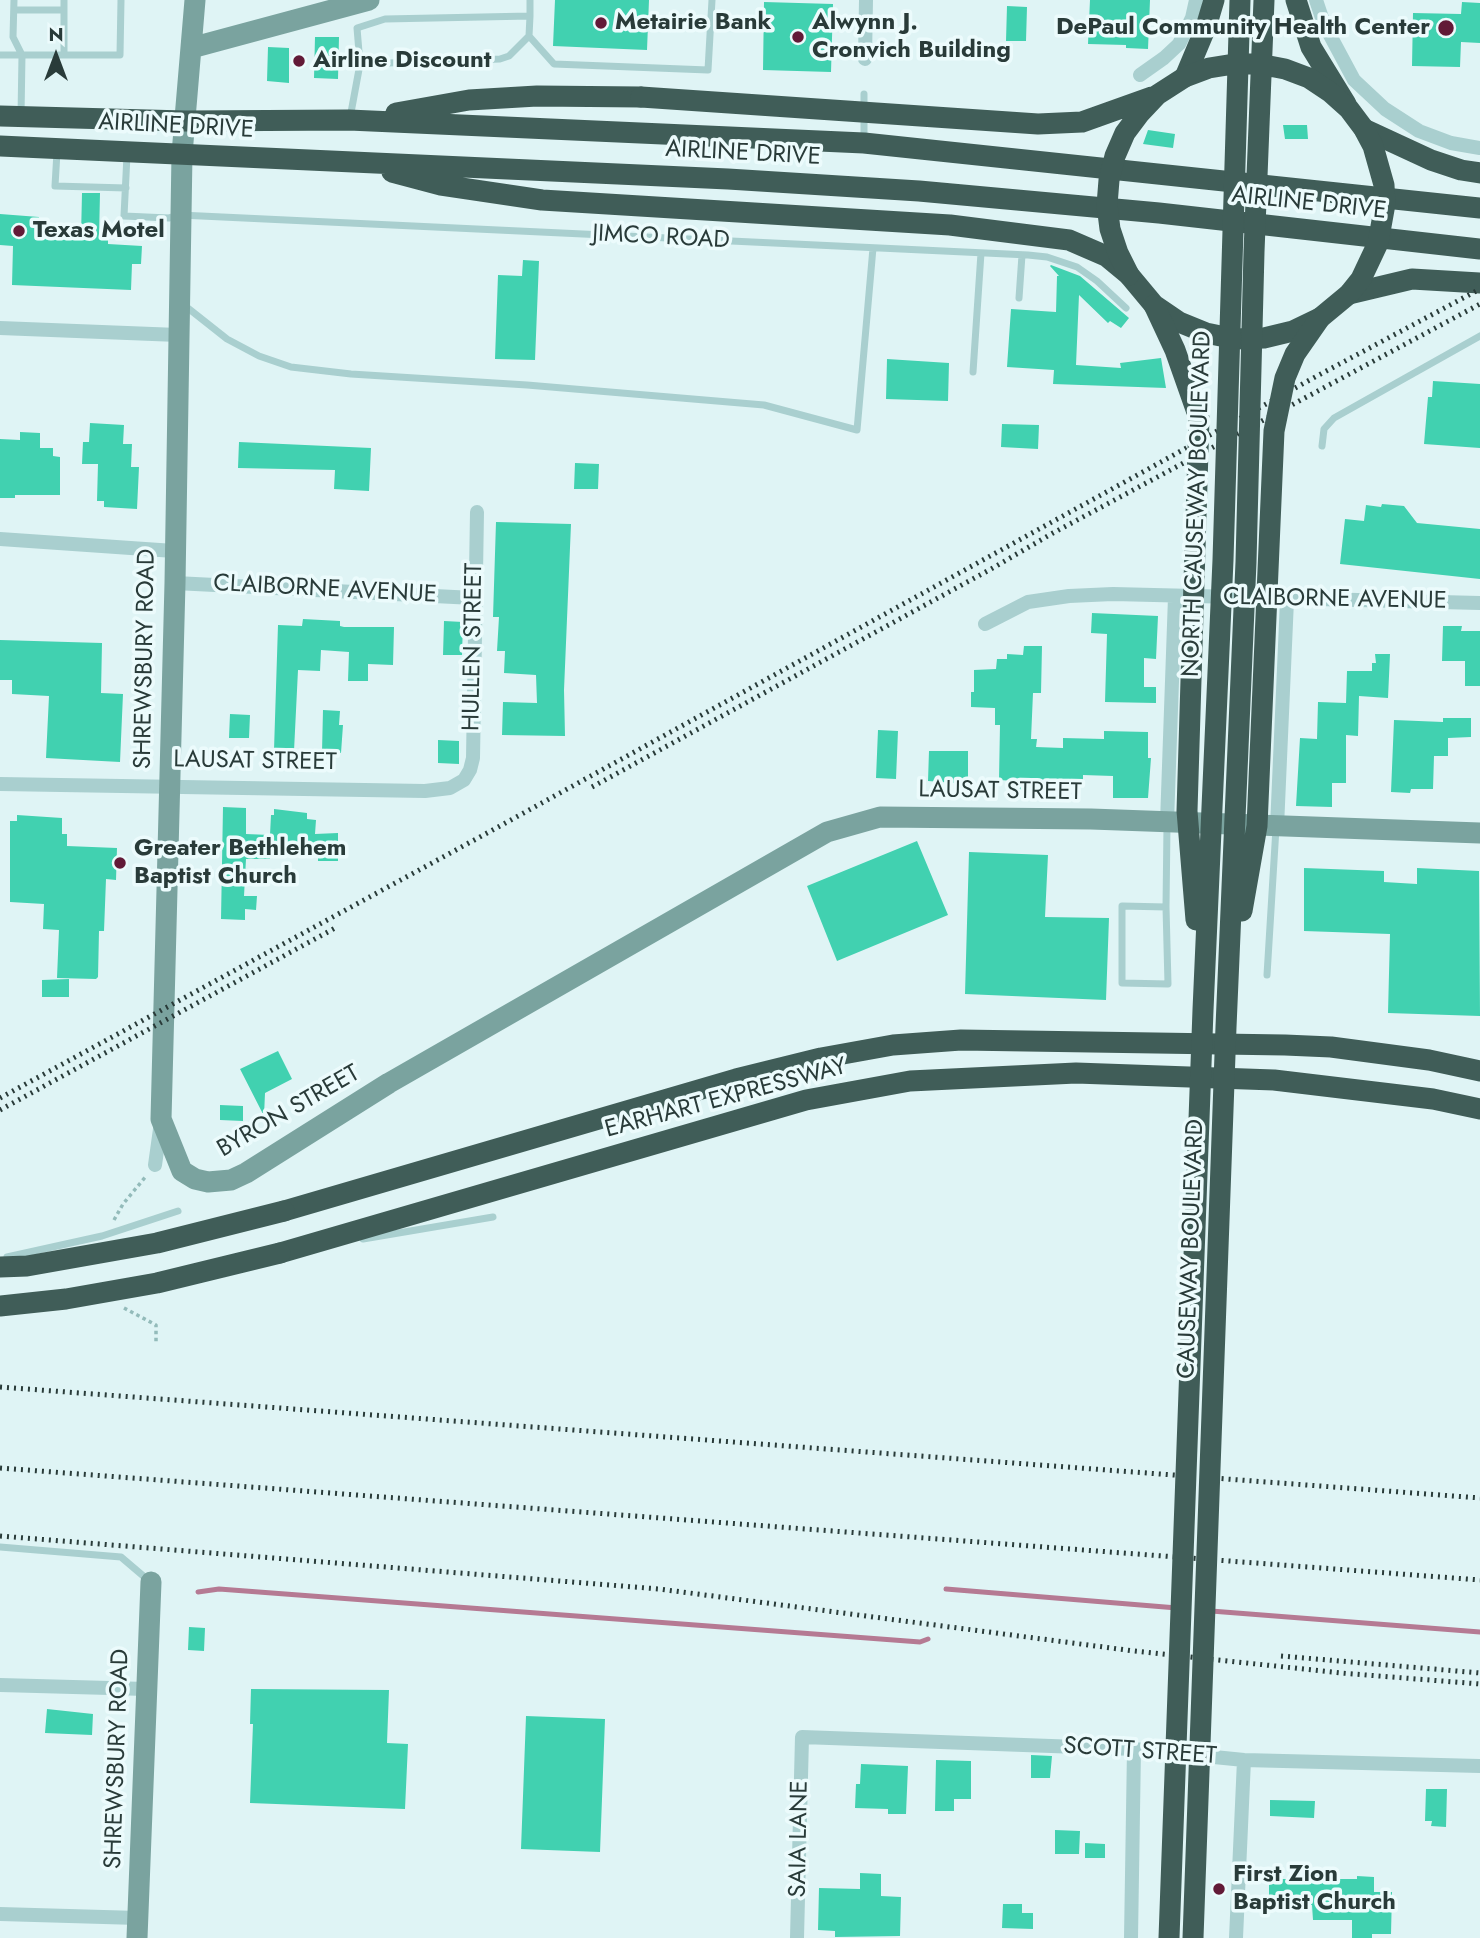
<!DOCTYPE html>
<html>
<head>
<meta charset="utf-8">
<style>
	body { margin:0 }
	#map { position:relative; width:1480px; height:1938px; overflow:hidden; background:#dff4f5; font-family:Jost,sans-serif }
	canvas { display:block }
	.north { position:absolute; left:21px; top:21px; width:70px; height:70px; -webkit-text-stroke:5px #ecfbfc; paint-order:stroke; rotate:0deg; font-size:19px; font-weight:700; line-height:28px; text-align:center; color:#293b39 }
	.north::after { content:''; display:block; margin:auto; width:24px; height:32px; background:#293b39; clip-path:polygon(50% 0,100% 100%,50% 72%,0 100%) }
</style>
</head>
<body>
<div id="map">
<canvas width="1480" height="1938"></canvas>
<div class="north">N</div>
</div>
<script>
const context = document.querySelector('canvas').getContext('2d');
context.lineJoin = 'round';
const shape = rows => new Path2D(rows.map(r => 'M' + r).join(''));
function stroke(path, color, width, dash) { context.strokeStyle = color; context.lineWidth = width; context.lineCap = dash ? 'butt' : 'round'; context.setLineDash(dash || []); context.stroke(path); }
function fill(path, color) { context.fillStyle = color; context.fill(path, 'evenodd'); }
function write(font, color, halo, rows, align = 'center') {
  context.font = font + ' Jost,sans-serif'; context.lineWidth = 7; context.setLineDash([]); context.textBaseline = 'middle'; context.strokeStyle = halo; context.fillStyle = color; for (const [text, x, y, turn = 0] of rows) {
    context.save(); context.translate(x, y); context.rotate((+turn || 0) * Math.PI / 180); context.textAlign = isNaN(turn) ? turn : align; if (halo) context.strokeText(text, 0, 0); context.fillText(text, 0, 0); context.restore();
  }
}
stroke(shape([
	[946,1589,1177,1608],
	[198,1592,219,1589,920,1642,928,1639],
	[1211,1611,1480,1632]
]), '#b57a93', 5);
fill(shape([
	[555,0,649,0,647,50,553,46],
	[1090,0,1150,0,1148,49,1126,48,1126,45,1088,44],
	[764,2,833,4,831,72,763,70],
	[1462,2,1480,3,1480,43,1461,42,1460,67,1412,66,1413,13,1461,14],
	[1007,6,1027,7,1026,41,1006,41],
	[315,37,339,37,338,79,314,78],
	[268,47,289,48,289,83,267,81],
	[1283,125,1307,125,1308,139,1285,139],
	[1148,130,1175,134,1173,148,1143,144],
	[82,193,100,193,99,238,108,239,108,244,142,246,141,264,132,264,131,290,12,285,13,246,0,245,0,214,39,217,39,235,81,237],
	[523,260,539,261,535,360,495,359,498,275,522,276],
	[1051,265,1080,276,1129,318,1121,328,1110,321,1108,323,1079,295,1076,365,1121,368,1120,363,1161,358,1166,388,1053,384,1054,370,1007,367,1011,309,1056,312,1057,276,1059,276,1050,266],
	[887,359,949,363,948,401,886,399],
	[1433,381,1480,384,1480,448,1424,444,1428,397,1432,397],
	[90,423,124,425,123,444,132,444,131,467,139,467,137,509,104,507,104,501,97,501,98,464,82,464,83,442,89,442],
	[1002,424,1039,425,1038,449,1001,447],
	[20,432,40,433,40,448,53,448,53,456,60,457,60,495,15,495,15,498,0,498,0,439,20,440],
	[239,442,371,448,369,491,334,489,335,470,238,468],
	[575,463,599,464,598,489,574,489],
	[1382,504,1404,506,1417,523,1480,529,1480,579,1340,564,1345,519,1364,521,1366,505,1381,507],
	[496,522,571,524,564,690,565,736,502,735,503,702,537,703,536,675,504,673,505,651,497,651,499,617,493,617],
	[1092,613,1158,616,1156,659,1144,658,1144,687,1156,687,1156,703,1105,702,1107,634,1091,633],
	[303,619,340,621,340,626,344,627,394,627,393,665,368,664,368,681,348,681,349,652,321,650,320,671,298,670,294,751,274,750,278,625,302,626],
	[444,621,463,622,462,655,443,655],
	[1443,626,1462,626,1461,631,1480,631,1480,686,1465,686,1465,661,1442,661],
	[0,640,102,643,101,693,123,694,120,762,46,758,49,696,12,694,12,680,0,680],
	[1024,646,1042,646,1041,693,1033,693,1031,739,1037,739,1036,747,1063,748,1063,738,1104,739,1104,731,1148,732,1148,758,1151,758,1148,798,1113,798,1113,776,1083,775,1083,786,1035,782,1035,793,1015,792,1015,781,999,780,1000,725,995,725,995,708,971,707,971,692,974,692,974,670,996,669,997,659,1007,659,1007,654,1023,655],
	[1375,654,1390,654,1388,698,1359,696,1358,736,1346,735,1346,783,1332,783,1332,807,1296,806,1300,738,1317,739,1318,702,1346,703,1347,671,1372,671,1372,663,1376,663],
	[323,710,340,711,339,725,343,725,341,753,322,752],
	[230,714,250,715,249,738,229,738],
	[1443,718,1471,718,1471,737,1448,738,1448,756,1434,756,1433,789,1411,789,1410,793,1391,792,1394,720,1443,722],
	[878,730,898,731,896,779,876,778],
	[438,740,459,741,459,764,438,763],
	[929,751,968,751,968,784,928,781],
	[223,807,246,808,246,834,270,835,271,815,274,815,274,809,307,813,307,819,316,820,315,834,338,833,338,861,318,861,318,856,270,854,270,859,246,859,244,896,257,896,256,910,245,909,245,920,221,919],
	[17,815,62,818,62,834,67,834,67,846,117,848,116,880,106,879,104,931,99,931,98,977,96,979,57,978,59,930,43,929,44,904,10,902,10,821,17,821],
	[917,841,948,915,837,961,807,886],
	[969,852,1048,855,1045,917,1109,918,1106,1000,965,994],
	[1304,868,1384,871,1384,882,1417,884,1417,868,1479,871,1480,1016,1388,1013,1390,934,1304,931],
	[69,979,69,997,42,997,42,980],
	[278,1051,292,1079,265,1093,264,1116,240,1069],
	[220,1105,243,1106,243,1121,220,1120],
	[189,1627,205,1628,204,1651,188,1650],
	[251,1689,389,1690,387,1743,408,1744,405,1809,250,1803,253,1724,250,1724],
	[47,1709,93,1714,92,1735,45,1733],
	[526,1716,605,1719,600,1852,521,1849],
	[1031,1755,1052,1756,1050,1778,1031,1778],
	[936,1760,971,1761,971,1799,954,1799,954,1811,935,1811],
	[861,1764,908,1766,906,1814,888,1814,888,1809,855,1808,856,1784,860,1784],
	[1426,1789,1447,1789,1446,1827,1431,1826,1432,1821,1425,1821],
	[1270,1800,1315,1801,1314,1818,1270,1816],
	[1055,1830,1080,1831,1079,1854,1055,1854],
	[1085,1843,1105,1844,1105,1858,1085,1858],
	[860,1873,881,1874,881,1896,901,1897,900,1936,835,1937,835,1931,818,1930,819,1888,860,1889],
	[1357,1876,1374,1877,1374,1892,1392,1892,1391,1934,1372,1934,1372,1938,1352,1938,1352,1920,1313,1920,1312,1905,1269,1905,1269,1879,1357,1879],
	[1003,1904,1022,1904,1022,1913,1033,1913,1033,1929,1002,1928]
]), '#41d1b0');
stroke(shape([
	[114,1220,123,1204,147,1175],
	[124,1308,156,1325,156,1343]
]), '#93bbba', 3.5, [3.5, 3.5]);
stroke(shape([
	[64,0,64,55],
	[14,10,64,10],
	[530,16,385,19,357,28,360,64,500,59,509,56,529,36,530,16,530,0],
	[529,36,554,64,708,70,712,0],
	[0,55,22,55,13,37,14,0],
	[864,94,864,139],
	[21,116,22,55,120,55,121,0],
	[350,118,360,64],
	[57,152,55,186,126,188],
	[127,155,124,216,169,218,180,215,1028,255,1047,257,1077,267,1097,281,1126,308],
	[1019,298,1022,255],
	[184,305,227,339,259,356,291,367,351,374,527,385,764,405,857,430,873,248],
	[973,372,981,253],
	[1322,446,1324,429,1334,418,1480,336],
	[1166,907,1168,984,1122,983,1122,906,1166,907,1167,826],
	[1267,975,1276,828],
	[363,1239,493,1217],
	[0,1547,121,1557,148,1580]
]), '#a9cfcf', 7);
stroke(shape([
	[1316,0,1324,24,1354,80,1385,109,1419,131,1451,143,1480,148],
	[865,59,866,0],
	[1140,75,1164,58,1179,44,1192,18,1196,0],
	[0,328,178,335],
	[0,539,174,551],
	[175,583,474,598],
	[985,624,1028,602,1069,596,1113,594,1480,603],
	[0,784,425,791,450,788,464,780,470,770,473,758,477,512],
	[1167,822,1175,597],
	[1277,827,1287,600],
	[155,1165,161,1122],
	[0,1685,146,1689],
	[0,1914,138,1918],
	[797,1938,802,1737,1134,1749,1244,1760,1480,1766],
	[1131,1938,1134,1749],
	[1236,1938,1244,1760]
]), '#a9cfcf', 14);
stroke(shape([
	[195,0,182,154,175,583,161,1119,182,1171,195,1179,208,1182,231,1180,246,1173,389,1083,827,832,880,817,1091,819,1480,833],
	[191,48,369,0],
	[137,1938,151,1582]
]), '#7aa39f', 21);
stroke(shape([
	[1296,0,1311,47,1346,104],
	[1185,77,1206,27,1214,0],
	[396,113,469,100,537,96,641,97],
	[0,116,185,121,349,120,864,143,1480,208],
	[1364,129,1431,160,1461,170,1480,173],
	[0,146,728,179,919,191,1159,213,1480,249],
	[392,172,441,185,542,200,950,225,1069,240,1106,256,1129,275,1154,305,1179,322,1206,333,1235,339,1264,338,1293,331,1320,318],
	[1349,294,1412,279,1480,283],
	[284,1211,736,1079,821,1058,893,1045,961,1040,1285,1045,1331,1047,1429,1060,1480,1071],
	[280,1253,806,1100,910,1081,1076,1073,1274,1080,1433,1099,1480,1109]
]), '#405d58', 21);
stroke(shape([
	[592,787,991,569,1053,533,1480,304],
	[0,1098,500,826,1317,376,1480,289],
	[0,1110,337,927],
	[0,1387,1480,1498],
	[0,1468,1480,1580],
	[0,1536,659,1589,1134,1651,1341,1673,1480,1684],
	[1281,1656,1480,1673]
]), '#293b39', 5, [2, 5]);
stroke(shape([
	[7,1257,102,1236,178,1211]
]), '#a9cfcf', 7);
stroke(shape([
	[641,97,1038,124,1082,122,1152,97],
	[1129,275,1118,253,1110,229,1107,205,1109,180,1115,156,1125,133,1140,113,1157,95,1185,77,1209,68,1234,64,1259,64,1285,69,1309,78,1330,92,1349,109,1364,129,1373,146,1384,185,1385,204,1378,243,1361,279,1349,294,1320,318,1295,354,1285,378,1274,431,1257,826,1242,911],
	[1154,305,1175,350,1199,418,1187,811,1196,920],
	[0,1267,27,1266,157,1243,284,1211],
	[0,1306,66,1299,157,1283,280,1253],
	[1169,1938,1203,1010,1223,560,1240,0],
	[1193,1938,1226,1027,1246,562,1254,252,1264,0]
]), '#405d58', 21);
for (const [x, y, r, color] of [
	[601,23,7,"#621a37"],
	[1446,28,9,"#621a37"],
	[798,37,7,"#621a37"],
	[299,61,7,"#621a37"],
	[19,231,7,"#621a37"],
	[120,863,7,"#621a37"],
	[1219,1889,7,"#621a37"]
]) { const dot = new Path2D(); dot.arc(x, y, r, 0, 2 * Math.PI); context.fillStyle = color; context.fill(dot); stroke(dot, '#ecfbfc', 2.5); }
write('bold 24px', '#293b39', '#ecfbfc', [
	["Metairie Bank",615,23],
	["Alwynn J.",812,23],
	["Cronvich Building",812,51],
	["DePaul Community Health Center",1430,28,"right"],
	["Airline Discount",313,61],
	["Texas Motel",33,231],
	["Greater Bethlehem",134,849],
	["Baptist Church",134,877],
	["First Zion",1233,1875],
	["Baptist Church",1233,1903]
], 'left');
write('24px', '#293b39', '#ecfbfc', [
	["AIRLINE DRIVE",176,127,3],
	["AIRLINE DRIVE",743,154,3],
	["AIRLINE DRIVE",1309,204,6],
	["JIMCO ROAD",661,238,3],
	["NORTH CAUSEWAY BOULEVARD",1198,504,-88],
	["CLAIBORNE AVENUE",325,590,3],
	["CLAIBORNE AVENUE",1335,600,1],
	["HULLEN STREET",474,647,-89],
	["SHREWSBURY ROAD",146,659,-89],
	["LAUSAT STREET",255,762,1],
	["LAUSAT STREET",1000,792,1],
	["EARHART EXPRESSWAY",726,1099,-15],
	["BYRON STREET",289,1112,-30],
	["CAUSEWAY BOULEVARD",1192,1249,-88],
	["SCOTT STREET",1140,1752,4],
	["SHREWSBURY ROAD",118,1759,-88],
	["SAIA LANE",800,1839,-89]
]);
</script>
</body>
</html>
